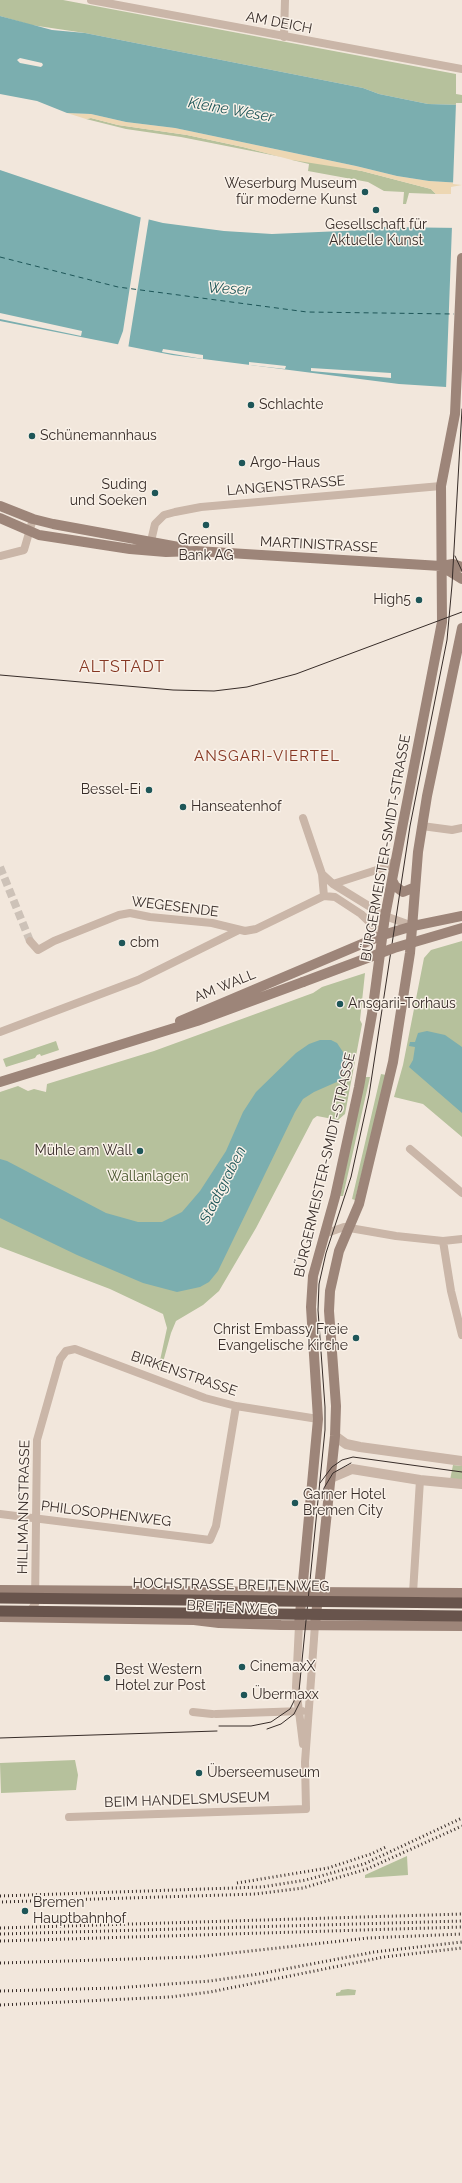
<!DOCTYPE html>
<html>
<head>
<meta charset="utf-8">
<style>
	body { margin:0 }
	canvas { display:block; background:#f2e7dc }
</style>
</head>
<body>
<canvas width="462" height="2183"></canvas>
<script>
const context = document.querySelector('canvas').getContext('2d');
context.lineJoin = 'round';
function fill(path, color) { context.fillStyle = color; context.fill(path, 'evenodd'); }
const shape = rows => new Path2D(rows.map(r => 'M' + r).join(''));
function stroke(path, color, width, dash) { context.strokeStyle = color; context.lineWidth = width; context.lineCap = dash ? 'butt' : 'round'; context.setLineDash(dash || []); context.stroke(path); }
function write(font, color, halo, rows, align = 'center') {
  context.font = font + ' Raleway,sans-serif'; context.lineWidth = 3; context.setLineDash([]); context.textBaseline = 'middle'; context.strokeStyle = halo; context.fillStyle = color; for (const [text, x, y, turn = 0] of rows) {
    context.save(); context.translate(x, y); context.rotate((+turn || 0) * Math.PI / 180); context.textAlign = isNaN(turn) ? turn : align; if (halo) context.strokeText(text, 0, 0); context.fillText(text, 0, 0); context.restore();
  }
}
fill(shape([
	[0,0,63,0,456,74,456,94,462,95,462,105,428,104,379,94,363,88,85,33,31,25,0,16],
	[91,118,118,125,187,135,243,147,282,157,181,137,126,129,86,119],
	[297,159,362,171,431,189,436,194,409,193,406,204,403,204,404,192,384,191,368,182,308,171,309,164,292,160],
	[462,941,462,1137,423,1104,394,1097,403,1065,424,958,431,950],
	[365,973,360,1020,362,1024,345,1114,338,1120,317,1116,313,1119,256,1228,219,1291,203,1305,176,1321,171,1333,162,1366,159,1365,167,1328,163,1314,110,1289,0,1247,0,1092,18,1086,28,1091,34,1089,46,1092,47,1084,154,1051,313,993,322,987],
	[56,1041,59,1050,41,1056,40,1054,37,1055,35,1058,6,1067,3,1059],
	[381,1074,386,1075,355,1200,352,1199],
	[365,1077,370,1077,343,1196,340,1196],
	[453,1465,462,1466,462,1480,450,1480],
	[75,1760,78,1775,76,1790,1,1793,0,1763],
	[407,1856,408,1875,365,1878,365,1875],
	[348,1989,356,1990,355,1995,336,1996,336,1993,340,1992,341,1990]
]), '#b6c19c');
fill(shape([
	[67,113,91,114,126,122,175,128,356,166,397,176,429,181,462,183,462,185,451,187,451,194,436,194,431,189,362,171,292,160,243,147,187,135,118,125,91,118,86,119]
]), '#edd7b3');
fill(shape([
	[0,16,52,30,85,33,363,88,379,94,428,104,462,105,462,183,429,181,397,176,356,166,175,128,126,122,91,114,67,113,37,101,0,94],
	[20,58,42,63,43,65,41,67,20,63,17,60],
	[0,170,139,217,163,223,224,231,272,234,365,230,384,227,462,228,462,388,399,384,172,355,0,321],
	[427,1031,445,1035,462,1047,462,1113,409,1067,413,1060,415,1047,409,1046,410,1042,415,1042,418,1033],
	[320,1040,331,1040,337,1043,345,1055,349,1057,348,1065,345,1066,344,1073,339,1081,314,1092,303,1099,295,1112,218,1271,209,1282,200,1287,177,1292,143,1283,77,1255,0,1218,0,1159,7,1161,106,1213,138,1222,162,1222,182,1212,200,1191,226,1151,243,1112,256,1092,296,1053,309,1044]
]), '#7baeaf');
fill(shape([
	[456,103,462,103,462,185,453,184],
	[141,216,149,218,128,349,117,347,123,331],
	[452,226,462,226,462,390,446,389],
	[0,313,82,331,81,336,0,319],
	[163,349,203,355,203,359,162,352],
	[249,362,286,366,285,369,249,365],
	[311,368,391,373,391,378,311,371]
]), '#f2e7dc');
stroke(shape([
	[0,257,118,287,307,312,454,314]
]), '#1e5658', 1, [5, 4]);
stroke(shape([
	[0,867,30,941]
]), '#cdc2b8', 8, [8, 4]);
stroke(shape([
	[91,0,462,69],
	[284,37,285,0],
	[151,541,155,524,164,515,175,512,201,507,441,486],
	[0,556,24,550,33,519],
	[303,818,322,874,324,896],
	[422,826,452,830,462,828],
	[322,874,333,884,385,916,413,926],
	[333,884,386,867,395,861],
	[324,896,335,897,361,914,383,935],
	[30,941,38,950,54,941,119,915,130,913,150,917,212,923,245,931,256,929,324,896],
	[0,1032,138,980,239,930],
	[410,1149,462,1193],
	[324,1234,344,1227,396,1236,443,1241,462,1239],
	[443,1241,451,1291,462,1335],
	[0,1514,210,1540,216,1526,236,1406],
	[413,1593,420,1480],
	[28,1614,35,1604,37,1440,60,1359,66,1351,75,1349,205,1398,236,1406,318,1419],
	[299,1625,296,1687,303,1744],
	[193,1712,212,1714],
	[216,1714,302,1711],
	[69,1817,306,1809,305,1762,315,1625]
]), '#cab6a8', 8);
stroke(shape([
	[335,1436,346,1444,360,1447,462,1461],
	[331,1478,352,1469,420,1480,462,1484]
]), '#cab6a8', 10);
stroke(shape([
	[0,506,33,519,53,524,184,548],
	[0,518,39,535,130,549,166,552,196,551,441,566,453,564,462,567],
	[441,566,462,579],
	[392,880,395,886,403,892,415,887],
	[180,1021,383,935,413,926,462,916],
	[0,1082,197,1021,303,982],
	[0,1590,462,1593],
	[0,1617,194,1620,219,1623,281,1625,462,1626],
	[299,1625,318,1419,311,1307,313,1276,335,1197,359,1087,372,1014,385,916,442,622,441,486,455,414,462,258],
	[315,1625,335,1436,336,1406,329,1311,330,1291,339,1251,359,1204,393,1062,410,953,418,852,427,796,462,628]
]), '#9d8579', 10);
stroke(shape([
	[455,556,462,571],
	[0,675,173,690,214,691,247,687,296,674,462,612],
	[320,1483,332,1467,342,1460,353,1457,462,1472],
	[322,1500,324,1488,333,1473,351,1463],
	[219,1726,251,1726,271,1722,290,1709,299,1691,325,1430,325,1407,318,1310,319,1284,326,1253,351,1177,369,1095,410,826,447,640,452,585,462,409],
	[267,1729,281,1724,294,1714,304,1694],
	[0,1738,217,1731]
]), '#372c28', 1);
stroke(shape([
	[237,1883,328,1868,371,1854,386,1847],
	[0,1896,262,1887,306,1880,364,1864,462,1818],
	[2,1902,255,1894,303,1888,367,1869,462,1826],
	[0,1928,462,1914],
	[0,1934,462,1921],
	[0,1941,462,1927],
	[0,1963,196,1957,368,1938,462,1934],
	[0,1991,116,1988,210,1981,259,1974,374,1952,462,1942],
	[0,2005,170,1997,210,1992,384,1957,462,1948]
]), '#372c28', 3, [1, 3]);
stroke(shape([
	[303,982,394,948,462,928]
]), '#9d8579', 10);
stroke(shape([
	[0,1598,462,1603],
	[0,1611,462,1616]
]), '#68544c', 11);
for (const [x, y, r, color] of [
	[365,192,4,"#1e5658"],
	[376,210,4,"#1e5658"],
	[251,405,4,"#1e5658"],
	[32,436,4,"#1e5658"],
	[242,463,4,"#1e5658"],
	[155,493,4,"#1e5658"],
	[206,525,4,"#1e5658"],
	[419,600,4,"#1e5658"],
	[149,790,4,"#1e5658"],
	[183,807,4,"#1e5658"],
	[122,943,4,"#1e5658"],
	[340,1004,4,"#1e5658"],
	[140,1151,4,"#1e5658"],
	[356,1338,4,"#1e5658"],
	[295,1503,4,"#1e5658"],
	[242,1667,4,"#1e5658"],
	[107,1678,4,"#1e5658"],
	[244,1695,4,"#1e5658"],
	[199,1773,4,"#1e5658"],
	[25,1911,4,"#1e5658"]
]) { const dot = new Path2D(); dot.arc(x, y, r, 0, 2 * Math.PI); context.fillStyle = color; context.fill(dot); stroke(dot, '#f9f1e8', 1.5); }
write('14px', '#372c28', '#f9f1e8', [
	["AM DEICH",279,23,11],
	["LANGENSTRASSE",286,486,-5],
	["MARTINISTRASSE",319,545,3],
	["BÜRGERMEISTER-SMIDT-STRASSE",386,848,-80],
	["WEGESENDE",175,907,7],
	["AM WALL",225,986,-22],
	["BÜRGERMEISTER-SMIDT-STRASSE",325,1165,-77],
	["BIRKENSTRASSE",184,1374,19],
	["HILLMANNSTRASSE",24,1507,-89],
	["PHILOSOPHENWEG",106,1514,7],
	["HOCHSTRASSE BREITENWEG",231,1585,1],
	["BREITENWEG",232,1608,3],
	["BEIM HANDELSMUSEUM",187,1800,-2]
]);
write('14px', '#372c28', '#f9f1e8', [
	["Weserburg Museum",357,184,"right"],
	["für moderne Kunst",357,200,"right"],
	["Gesellschaft für",376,225,"center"],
	["Aktuelle Kunst",376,241,"center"],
	["Schlachte",259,405],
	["Schünemannhaus",40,436],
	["Argo-Haus",250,463],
	["Suding",147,485,"right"],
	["und Soeken",147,501,"right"],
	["Greensill",206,540,"center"],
	["Bank AG",206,556,"center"],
	["High5",411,600,"right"],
	["Bessel-Ei",141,790,"right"],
	["Hanseatenhof",191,807],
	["cbm",130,943],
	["Ansgarii-Torhaus",348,1004],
	["Mühle am Wall",132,1151,"right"],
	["Christ Embassy Freie",348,1330,"right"],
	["Evangelische Kirche",348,1346,"right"],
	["Garner Hotel",303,1495],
	["Bremen City",303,1511],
	["CinemaxX",250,1667],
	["Best Western",115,1670],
	["Hotel zur Post",115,1686],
	["Übermaxx",252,1695],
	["Überseemuseum",207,1773],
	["Bremen",33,1903],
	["Hauptbahnhof",33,1919]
], 'left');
write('14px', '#47552c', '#f9f1e8', [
	["Wallanlagen",148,1177]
]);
write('italic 15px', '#1e5658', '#f9f1e8', [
	["Kleine Weser",231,110,10],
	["Weser",229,289,3],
	["Stadtgraben",223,1185,-63]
]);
context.letterSpacing = '1px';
write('15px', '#853622', '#f9f1e8', [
	["ANSGARI-VIERTEL",267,756]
]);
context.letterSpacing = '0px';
context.letterSpacing = '1px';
write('16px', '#853622', '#f9f1e8', [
	["ALTSTADT",122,667]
]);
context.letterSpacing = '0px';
</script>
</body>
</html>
